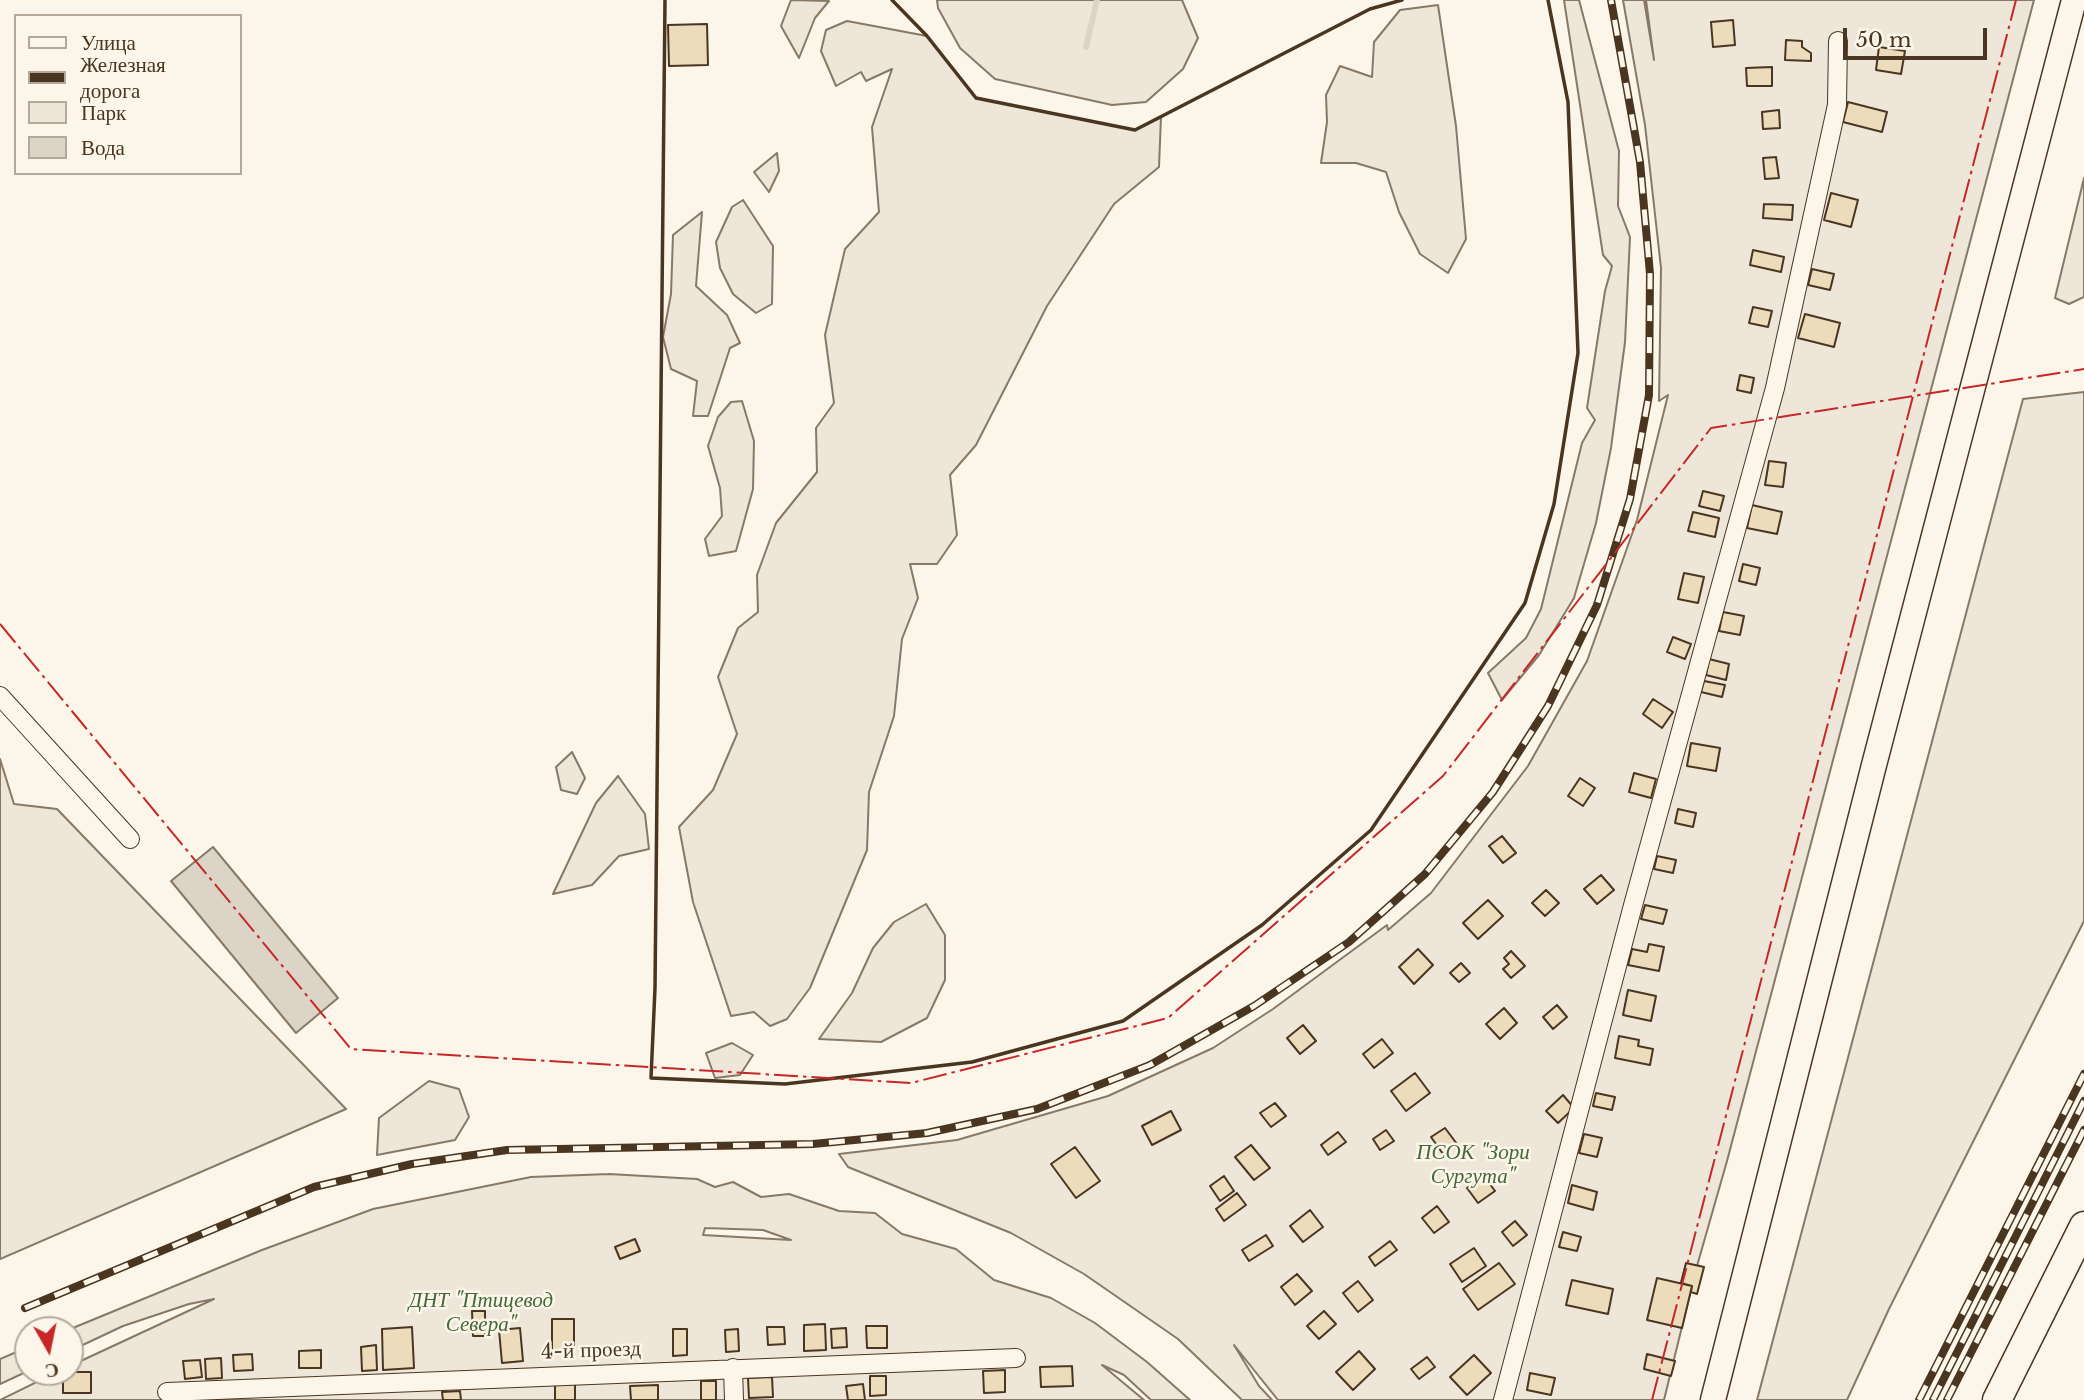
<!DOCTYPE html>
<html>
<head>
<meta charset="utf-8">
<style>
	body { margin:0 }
	#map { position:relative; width:2084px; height:1400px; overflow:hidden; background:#fbf6e9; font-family:"Libre Baskerville",serif }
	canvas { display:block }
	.legend { position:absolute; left:14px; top:14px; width:228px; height:161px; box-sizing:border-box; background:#fbf6e9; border:2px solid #b4a999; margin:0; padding:9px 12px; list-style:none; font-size:21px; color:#4a3520 }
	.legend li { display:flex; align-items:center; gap:14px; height:35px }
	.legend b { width:35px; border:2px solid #b4a999 }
	.north { position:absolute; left:14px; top:1316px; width:70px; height:70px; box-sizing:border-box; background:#fbf6e9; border:2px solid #b4a999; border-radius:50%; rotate:171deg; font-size:19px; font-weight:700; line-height:28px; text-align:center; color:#4a3520 }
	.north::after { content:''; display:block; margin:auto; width:24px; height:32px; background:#c62828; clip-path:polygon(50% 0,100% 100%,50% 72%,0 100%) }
	.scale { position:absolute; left:1843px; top:28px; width:144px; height:32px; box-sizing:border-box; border:4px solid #4a3520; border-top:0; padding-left:9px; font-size:21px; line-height:24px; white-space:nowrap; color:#4a3520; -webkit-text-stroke:5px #fbf6e9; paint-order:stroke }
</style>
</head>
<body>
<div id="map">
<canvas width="2084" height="1400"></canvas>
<ul class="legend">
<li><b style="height:9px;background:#fbf6e9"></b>Улица</li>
<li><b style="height:9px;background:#4a3520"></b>Железная дорога</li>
<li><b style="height:19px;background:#ede6d9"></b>Парк</li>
<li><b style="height:19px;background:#dcd4c6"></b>Вода</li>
</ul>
<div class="north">С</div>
<div class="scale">50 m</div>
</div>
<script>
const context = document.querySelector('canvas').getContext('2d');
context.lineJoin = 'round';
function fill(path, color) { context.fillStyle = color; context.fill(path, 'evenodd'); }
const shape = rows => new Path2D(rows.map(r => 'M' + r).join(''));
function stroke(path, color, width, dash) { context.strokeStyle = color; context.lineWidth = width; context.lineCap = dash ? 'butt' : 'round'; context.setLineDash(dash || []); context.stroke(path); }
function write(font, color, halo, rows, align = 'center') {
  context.font = font + ' "Libre Baskerville",serif'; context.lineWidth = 5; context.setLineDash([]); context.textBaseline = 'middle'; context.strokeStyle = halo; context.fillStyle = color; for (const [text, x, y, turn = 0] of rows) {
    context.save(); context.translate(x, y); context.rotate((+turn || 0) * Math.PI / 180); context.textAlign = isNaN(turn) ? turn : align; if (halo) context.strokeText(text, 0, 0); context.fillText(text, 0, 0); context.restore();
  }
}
const green = shape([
	[791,0,829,1,815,18,799,58,781,26,791,0],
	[937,0,1182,0,1198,38,1183,69,1146,102,1112,105,995,79,960,48,938,8,937,0],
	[1564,0,1579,0,1619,151,1618,206,1630,237,1625,342,1611,448,1596,523,1574,598,1539,655,1502,700,1488,673,1526,638,1541,609,1582,443,1595,420,1587,408,1605,291,1612,266,1603,255,1564,0],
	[1623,0,1644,0,1654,60,1646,0,2034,0,1727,1161,1697,1266,1686,1264,1681,1283,1692,1286,1664,1400,1278,1400,1234,1345,1259,1386,1272,1400,1242,1400,1178,1339,1084,1274,1011,1233,848,1167,839,1154,957,1140,1108,1096,1213,1048,1273,1009,1387,925,1388,930,1431,893,1528,766,1587,661,1637,520,1668,395,1659,401,1661,268,1645,125,1623,0],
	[1438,5,1456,126,1466,239,1448,273,1420,254,1399,212,1386,172,1356,163,1321,163,1327,122,1326,95,1340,66,1372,77,1374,42,1400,10,1438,5],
	[847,21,927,36,976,98,1135,130,1161,117,1159,167,1114,204,1047,306,976,445,950,475,957,535,937,564,910,564,918,598,902,639,894,716,869,792,867,850,810,988,787,1019,770,1026,754,1012,731,1016,693,902,679,827,713,790,737,734,718,677,738,628,758,612,757,575,776,523,817,472,816,428,834,403,825,335,845,249,879,212,872,127,892,69,866,81,861,72,836,86,821,51,826,30,847,21],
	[777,153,779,171,769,192,754,172,777,153],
	[2084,178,2084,297,2069,304,2055,298,2084,178],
	[743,200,773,246,772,304,756,313,733,294,720,268,716,242,732,207,743,200],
	[702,212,696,286,727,315,740,343,730,348,708,416,693,416,697,381,671,369,663,337,671,294,673,235,702,212],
	[2084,392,2084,921,1889,1309,1847,1400,1757,1400,2023,399,2084,392],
	[742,401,754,441,753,489,736,551,709,556,705,539,722,516,720,488,708,446,718,417,731,402,742,401],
	[572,752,585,778,577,794,561,790,556,767,572,752],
	[0,759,14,804,57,809,346,1109,0,1259,0,759],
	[618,776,645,814,649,849,619,856,592,885,553,894,596,803,618,776],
	[926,904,945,935,945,980,927,1018,881,1042,819,1039,852,993,873,948,894,922,926,904],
	[732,1043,753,1055,740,1075,715,1078,706,1053,732,1043],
	[429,1081,459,1089,469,1117,455,1140,377,1155,379,1118,429,1081],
	[609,1174,697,1179,715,1187,733,1182,761,1197,789,1194,839,1211,875,1213,902,1234,956,1249,994,1280,1051,1298,1095,1323,1147,1362,1190,1400,1151,1400,1124,1375,1102,1365,1144,1400,0,1400,57,1372,70,1372,70,1366,214,1299,189,1304,123,1326,70,1351,68,1330,262,1250,373,1209,531,1177,609,1174],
	[705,1228,763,1230,791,1240,703,1235,705,1228],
	[28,1347,28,1371,0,1384,0,1359,28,1347]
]);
fill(green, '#ede6d9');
stroke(green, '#887966', 2);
const water = shape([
	[213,847,338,998,296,1033,171,881,213,847]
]);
fill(water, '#dcd4c6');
stroke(water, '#887966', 2);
stroke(shape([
	[1086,47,1097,0]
]), '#dcd4c6', 6);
const building = shape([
	[1733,20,1735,45,1713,47,1711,22,1733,20],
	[707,24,708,65,669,66,668,25,707,24],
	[1786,40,1802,41,1802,47,1811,53,1811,61,1785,60,1786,40],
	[1879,47,1905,51,1901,74,1876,70,1879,47],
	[1772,67,1772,86,1747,86,1746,68,1772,67],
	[1848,102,1887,112,1882,132,1843,122,1848,102],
	[1779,110,1780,128,1763,129,1762,112,1779,110],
	[1776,157,1779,178,1765,179,1763,158,1776,157],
	[1831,193,1858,200,1851,227,1824,220,1831,193],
	[1764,204,1793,205,1792,220,1763,218,1764,204],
	[1753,250,1784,257,1781,272,1750,265,1753,250],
	[1812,269,1834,274,1830,290,1808,285,1812,269],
	[1753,307,1772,311,1768,327,1749,323,1753,307],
	[1805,314,1840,323,1834,347,1798,338,1805,314],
	[1740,375,1754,378,1751,393,1737,390,1740,375],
	[1769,461,1786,463,1783,487,1765,485,1769,461],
	[1703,491,1724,496,1720,511,1699,506,1703,491],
	[1752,505,1782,512,1777,534,1747,528,1752,505],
	[1693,512,1719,518,1715,537,1688,531,1693,512],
	[1743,564,1760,568,1756,585,1739,581,1743,564],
	[1684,573,1704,577,1698,603,1678,599,1684,573],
	[1723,612,1744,616,1740,635,1719,631,1723,612],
	[1673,637,1691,644,1685,659,1667,652,1673,637],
	[1709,659,1729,664,1726,680,1706,675,1709,659],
	[1704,681,1725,685,1722,697,1701,692,1704,681],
	[1653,699,1673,712,1662,728,1643,714,1653,699],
	[1691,743,1720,748,1716,771,1687,766,1691,743],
	[1634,773,1656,779,1651,798,1629,792,1634,773],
	[1580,778,1595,788,1583,806,1568,796,1580,778],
	[1678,809,1696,813,1693,827,1675,823,1678,809],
	[1502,836,1516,853,1503,863,1489,846,1502,836],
	[1657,856,1676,860,1673,873,1654,869,1657,856],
	[1601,875,1614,890,1597,904,1584,889,1601,875],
	[1546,890,1559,903,1545,916,1532,903,1546,890],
	[1488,900,1503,916,1478,939,1463,923,1488,900],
	[1645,905,1667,910,1663,924,1641,919,1645,905],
	[1649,944,1664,947,1659,971,1628,965,1632,949,1647,952,1649,944],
	[1418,949,1433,965,1414,984,1399,967,1418,949],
	[1511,951,1525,966,1511,978,1503,969,1509,964,1504,958,1511,951],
	[1461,963,1470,973,1459,982,1450,973,1461,963],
	[1628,990,1656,996,1651,1021,1623,1015,1628,990],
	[1557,1005,1567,1017,1553,1029,1543,1017,1557,1005],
	[1504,1008,1517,1023,1500,1039,1486,1024,1504,1008],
	[1303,1025,1316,1041,1300,1054,1287,1038,1303,1025],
	[1619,1036,1639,1040,1638,1046,1653,1049,1650,1065,1615,1058,1619,1036],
	[1382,1039,1393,1053,1374,1068,1363,1054,1382,1039],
	[1415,1073,1430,1093,1406,1111,1391,1091,1415,1073],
	[1596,1093,1615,1097,1612,1110,1593,1106,1596,1093],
	[1563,1095,1574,1108,1558,1123,1546,1111,1563,1095],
	[1275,1103,1286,1116,1271,1127,1260,1113,1275,1103],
	[1171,1111,1181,1130,1152,1145,1142,1126,1171,1111],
	[1445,1128,1457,1144,1443,1154,1431,1137,1445,1128],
	[1386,1130,1394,1141,1380,1150,1373,1139,1386,1130],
	[1338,1132,1346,1142,1328,1155,1321,1145,1338,1132],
	[1584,1134,1602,1138,1597,1157,1579,1153,1584,1134],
	[1251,1145,1270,1168,1254,1180,1235,1157,1251,1145],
	[1075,1147,1100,1181,1076,1198,1051,1164,1075,1147],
	[1224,1176,1234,1191,1220,1201,1210,1186,1224,1176],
	[1484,1176,1495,1191,1478,1203,1467,1188,1484,1176],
	[1572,1185,1597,1192,1593,1210,1568,1203,1572,1185],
	[1237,1193,1246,1205,1224,1221,1216,1209,1237,1193],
	[1437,1206,1449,1222,1434,1233,1422,1218,1437,1206],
	[1310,1210,1323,1227,1303,1242,1290,1226,1310,1210],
	[1515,1221,1527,1235,1513,1246,1502,1232,1515,1221],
	[1563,1232,1581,1237,1577,1251,1559,1247,1563,1232],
	[1266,1235,1273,1246,1249,1261,1242,1250,1266,1235],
	[635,1239,640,1251,620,1259,615,1247,635,1239],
	[1390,1241,1397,1250,1375,1266,1369,1257,1390,1241],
	[1474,1248,1486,1266,1462,1282,1450,1264,1474,1248],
	[1499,1263,1515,1284,1478,1310,1463,1289,1499,1263],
	[1686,1263,1704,1267,1697,1294,1691,1292,1692,1286,1681,1283,1686,1263],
	[1297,1274,1312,1291,1295,1305,1281,1287,1297,1274],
	[1657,1278,1692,1286,1682,1328,1647,1320,1657,1278],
	[1572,1280,1613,1289,1608,1314,1566,1305,1572,1280],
	[1358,1281,1373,1300,1358,1312,1343,1293,1358,1281],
	[472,1311,485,1311,485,1336,473,1336,472,1311],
	[1324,1311,1336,1324,1319,1339,1307,1326,1324,1311],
	[552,1319,574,1319,574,1352,552,1352,552,1319],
	[825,1324,826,1350,804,1351,804,1325,825,1324],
	[866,1326,887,1326,887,1348,867,1348,866,1326],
	[412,1327,414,1368,383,1370,382,1329,412,1327],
	[767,1327,784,1327,785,1344,768,1345,767,1327],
	[520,1328,523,1361,502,1363,499,1330,520,1328],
	[846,1328,847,1347,832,1348,831,1329,846,1328],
	[673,1329,687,1329,687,1355,673,1356,673,1329],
	[738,1329,739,1351,726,1352,725,1330,738,1329],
	[376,1345,377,1370,362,1371,361,1347,376,1345],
	[321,1350,321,1368,299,1368,299,1351,321,1350],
	[1359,1351,1375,1369,1353,1390,1336,1372,1359,1351],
	[252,1354,253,1370,234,1371,233,1355,252,1354],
	[1647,1354,1675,1361,1671,1376,1644,1369,1647,1354],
	[1474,1355,1491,1373,1467,1395,1450,1377,1474,1355],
	[1427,1357,1435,1367,1419,1379,1411,1369,1427,1357],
	[221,1358,222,1378,206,1379,205,1359,221,1358],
	[200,1360,202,1377,185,1379,183,1361,200,1360],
	[1072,1366,1073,1386,1041,1387,1040,1367,1072,1366],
	[1005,1370,1005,1392,984,1393,983,1371,1005,1370],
	[63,1372,91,1372,91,1393,63,1393,63,1372],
	[1530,1373,1555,1378,1551,1395,1527,1390,1530,1373],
	[870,1376,886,1376,886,1395,870,1396,870,1376],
	[772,1377,773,1397,749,1398,748,1378,772,1377],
	[701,1381,716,1381,716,1400,701,1400,701,1381],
	[555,1384,575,1384,575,1400,555,1400,555,1384],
	[863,1384,865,1400,848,1400,846,1386,863,1384],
	[658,1385,658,1400,631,1400,630,1386,658,1385],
	[460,1391,461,1400,443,1400,442,1392,460,1391]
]);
fill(building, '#ecdcbc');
stroke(building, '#4a3520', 2);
const minor = shape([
	[0,696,130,839],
	[733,1368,734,1400],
	[167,1392,1016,1358],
	[1503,1400,1632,909,1775,388,1837,105,1838,41]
]);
const secondary = shape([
	[1713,1400,1874,765,2074,0]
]);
const trunk = shape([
	[1997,1400,2084,1226]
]);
stroke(minor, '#4a3520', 20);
stroke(secondary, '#4a3520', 27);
stroke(trunk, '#4a3520', 31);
stroke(minor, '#fbf6e9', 18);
stroke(secondary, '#fbf6e9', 24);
stroke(trunk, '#fbf6e9', 28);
const rail = shape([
	[25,1308,314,1187,412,1164,507,1150,813,1144,927,1133,1037,1109,1150,1065,1254,1006,1349,942,1425,874,1493,792,1548,706,1597,605,1630,499,1649,395,1650,274,1640,162,1611,0],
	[1919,1400,2084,1074],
	[1933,1400,2084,1101],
	[1947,1400,2084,1130]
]);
stroke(rail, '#4a3520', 8);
stroke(rail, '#fbf6e9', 5, [16]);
stroke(shape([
	[665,0,655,988,651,1078,785,1084,972,1062,1123,1021,1262,925,1371,830,1525,603,1554,504,1578,353,1568,102,1548,0],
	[892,0,927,36,976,98,1135,130,1370,9,1402,0]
]), '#4a3520', 3.5);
stroke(shape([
	[0,624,351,1049,911,1083,1168,1018,1443,776,1711,428,2084,369],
	[1652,1400,2016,0]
]), '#c62828', 2, [24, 5, 3.5, 5]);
write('italic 21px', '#436837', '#fbf6e9', [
	["ПСОК \"Зори",1473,1153],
	["Сургута\"",1473,1177],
	["ДНТ \"Птицевод",481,1301],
	["Севера\"",481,1325]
]);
write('21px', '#4a3520', '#fbf6e9', [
	["4-й проезд",591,1351,-2]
]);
</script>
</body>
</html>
